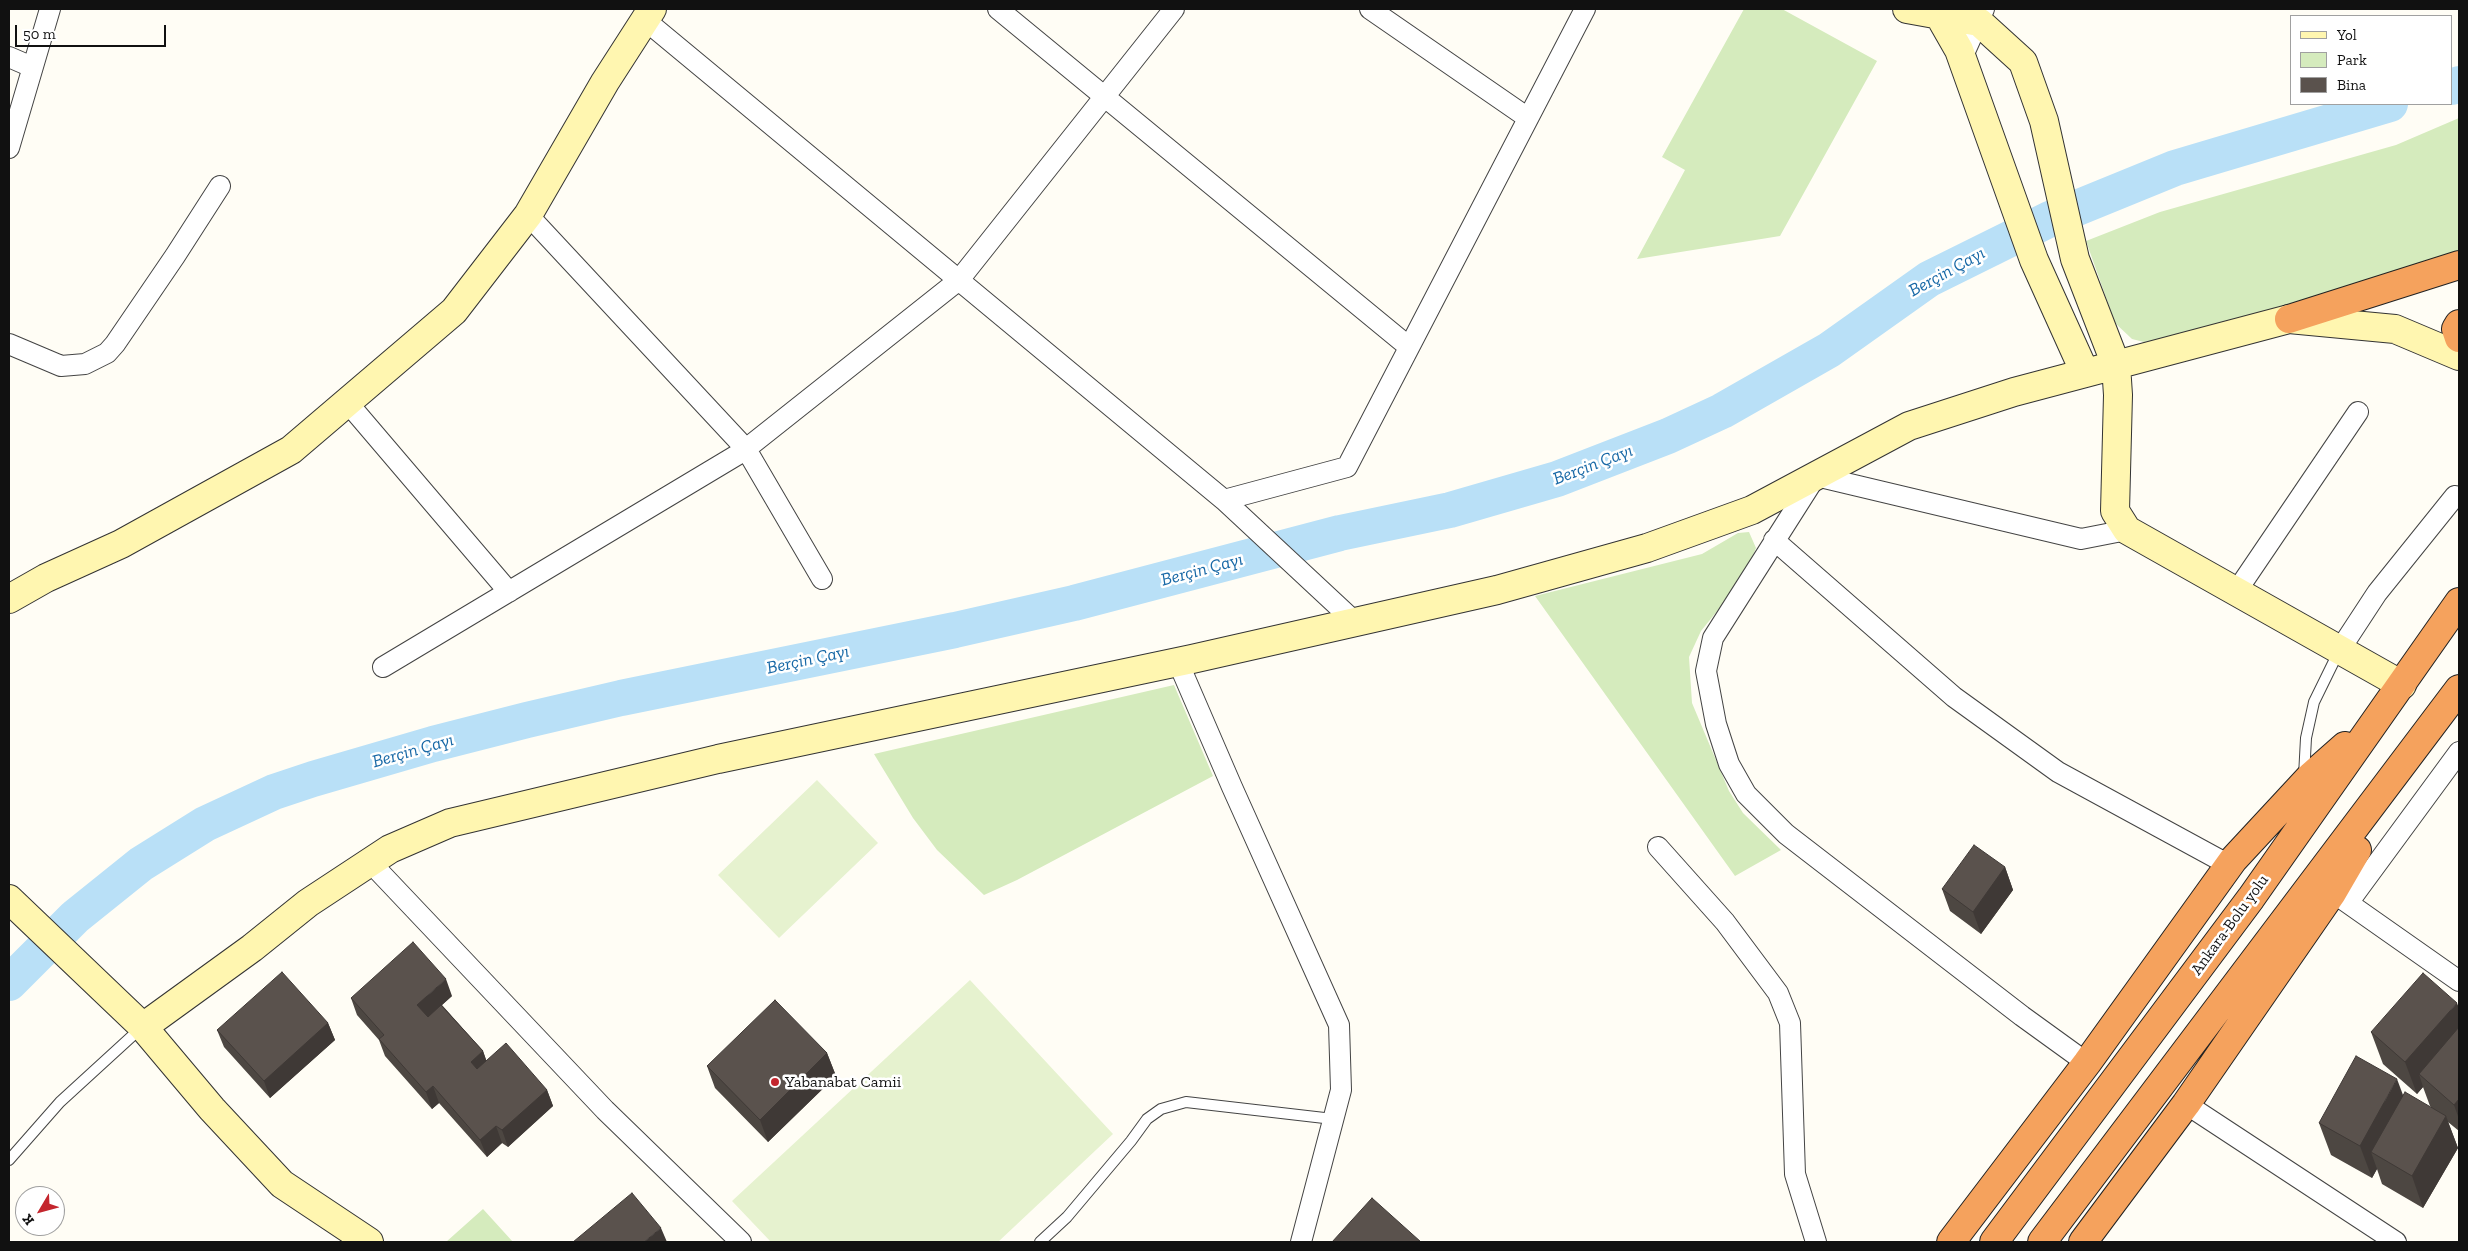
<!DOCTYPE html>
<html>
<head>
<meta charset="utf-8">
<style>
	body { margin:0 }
	#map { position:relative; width:2468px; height:1251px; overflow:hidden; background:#fffdf5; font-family:"Zilla Slab",serif }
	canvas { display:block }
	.frame { position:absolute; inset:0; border:10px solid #111; pointer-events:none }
	.legend { position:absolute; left:2290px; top:15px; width:162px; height:90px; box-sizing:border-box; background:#fff; border:1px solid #a0a0a0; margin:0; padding:6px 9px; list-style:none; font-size:15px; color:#111 }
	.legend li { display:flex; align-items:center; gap:10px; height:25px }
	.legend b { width:25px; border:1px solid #a0a0a0 }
	.north { position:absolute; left:15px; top:1186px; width:50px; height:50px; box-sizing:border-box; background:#fff; border:1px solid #a0a0a0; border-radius:50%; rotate:233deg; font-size:14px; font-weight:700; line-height:20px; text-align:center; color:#111 }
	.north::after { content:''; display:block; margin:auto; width:18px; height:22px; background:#c4262e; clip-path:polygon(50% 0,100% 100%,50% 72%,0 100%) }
	.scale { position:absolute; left:15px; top:25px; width:151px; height:22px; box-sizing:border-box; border:2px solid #111; border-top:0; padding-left:6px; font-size:15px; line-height:18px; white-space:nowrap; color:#111; -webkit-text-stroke:4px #fff; paint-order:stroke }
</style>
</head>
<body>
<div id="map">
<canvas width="2468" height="1251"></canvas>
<div class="frame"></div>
<ul class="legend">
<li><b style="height:6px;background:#fff6b0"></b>Yol</li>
<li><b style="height:14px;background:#d5ebbd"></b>Park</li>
<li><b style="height:14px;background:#5a524d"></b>Bina</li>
</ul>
<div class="north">K</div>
<div class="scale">50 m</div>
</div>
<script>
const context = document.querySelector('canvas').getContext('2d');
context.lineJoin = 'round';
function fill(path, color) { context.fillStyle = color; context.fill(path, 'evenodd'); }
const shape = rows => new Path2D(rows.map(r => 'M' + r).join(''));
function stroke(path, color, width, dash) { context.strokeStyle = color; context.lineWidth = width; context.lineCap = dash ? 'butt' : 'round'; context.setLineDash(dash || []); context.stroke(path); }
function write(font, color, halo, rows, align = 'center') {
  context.font = font + ' "Zilla Slab",serif'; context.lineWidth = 5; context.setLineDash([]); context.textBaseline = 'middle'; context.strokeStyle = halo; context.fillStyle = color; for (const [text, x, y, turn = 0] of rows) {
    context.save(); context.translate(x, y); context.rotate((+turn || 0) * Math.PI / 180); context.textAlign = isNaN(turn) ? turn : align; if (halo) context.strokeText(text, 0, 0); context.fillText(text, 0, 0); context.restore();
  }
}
fill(shape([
	[1744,9,1782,9,1877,61,1780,236,1637,259,1685,170,1662,157],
	[2459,118,2459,254,2168,339,2144,342,2132,339,2115,323,2086,241,2160,212,2396,145],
	[1749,532,1756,548,1743,579,1701,631,1689,657,1692,703,1729,791,1743,813,1781,850,1735,876,1535,596,1702,554,1738,533],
	[1174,685,1213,776,1017,880,984,895,937,850,913,818,874,754],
	[483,1209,513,1242,446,1242]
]), '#d5ebbd');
fill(shape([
	[817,780,878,843,779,938,718,875],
	[970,980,1113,1134,998,1242,771,1242,732,1201]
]), '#e6f2cf');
stroke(shape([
	[2452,87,2459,84],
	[9,983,75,917,141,864,205,824,274,792,313,779,433,744,527,720,621,698,955,630,1074,603,1340,533,1450,510,1557,479,1668,436,1722,411,1829,350,1929,279,2050,219,2175,168,2390,104]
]), '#b9e0f7', 36);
const lane = shape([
	[2304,776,2306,738,2314,702,2339,651],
	[9,1160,60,1102,142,1027],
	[1040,1242,1067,1217,1131,1141,1147,1119,1161,1109,1186,1102,1333,1119]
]);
const street = shape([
	[998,9,1409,347],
	[1370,9,1528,118],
	[645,20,1224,500,1355,622],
	[9,57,32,67],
	[1962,58,1984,9],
	[9,148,50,9],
	[528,215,746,449,822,579],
	[9,344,61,366,85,364,107,353,115,344,175,256,220,186],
	[347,402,509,592],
	[1224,500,1347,467,1585,9],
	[1774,540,1954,697,2058,772,2229,865],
	[2236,592,2358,412],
	[2339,651,2377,593,2455,496],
	[1178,662,1232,787,1339,1025,1341,1090,1301,1242],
	[383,667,742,452,959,280,1174,9],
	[1658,847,1725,922,1778,993,1790,1023,1795,1174,1816,1242],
	[370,862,605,1110,741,1242],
	[2338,896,2459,981],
	[2348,903,2459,752],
	[2087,1063,2022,1016,1786,834,1746,794,1729,764,1716,724,1706,671,1713,638,1816,476,2081,539,2127,530],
	[2186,1104,2396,1242]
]);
const secondary = shape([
	[1907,9,1979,22,2023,62,2044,121,2075,259,2116,365,2118,395,2115,511,2127,530,2402,685],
	[1939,15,1959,50,2034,260,2085,373],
	[9,599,46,578,121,544,291,450,454,311,528,215,605,82,652,9],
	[9,899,143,1027,212,1109,282,1184,369,1242],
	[143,1027,252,948,308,903,390,849,450,823,718,759,1192,659,1497,590,1647,548,1752,510,1909,426,2014,392,2289,319,2395,329,2459,356]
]);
const highway = shape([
	[2289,319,2459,265],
	[2459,324,2456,329,2459,338],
	[1951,1242,2087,1063,2233,860,2311,776,2345,746],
	[1994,1242,2251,898,2459,602],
	[2042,1242,2459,689],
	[2083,1242,2186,1104,2332,893,2357,850]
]);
stroke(lane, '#444', 12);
stroke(street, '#444', 22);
stroke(secondary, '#333', 30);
stroke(highway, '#222', 30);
stroke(lane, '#fff', 10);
stroke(street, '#fff', 20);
stroke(secondary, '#fff6b0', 28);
stroke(highway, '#f5a25d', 28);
fill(shape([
	[2005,867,2013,890,1981,934,1950,911,1942,889],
	[452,996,442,1005,483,1051,486,1060,547,1090,553,1106,508,1147,502,1143,487,1157,439,1103,432,1109,385,1056,379,1040,357,1015,351,998],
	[2459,1008,2459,1131,2448,1122,2458,1148,2423,1208,2382,1184,2377,1169,2372,1178,2331,1155,2319,1123,2403,1096,2433,1109,2430,1106,2423,1087,2417,1094,2383,1064,2371,1032],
	[328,1023,335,1040,270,1098,224,1047,217,1030],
	[827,1053,836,1076,768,1142,715,1088,707,1066]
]), '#4d4742');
fill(shape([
	[2005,867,2013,890,1981,934,1973,912],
	[446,979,452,996,424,1021,417,1005],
	[2457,1003,2459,1008,2459,1046,2419,1074,2423,1087,2417,1094,2405,1062],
	[328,1023,335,1040,270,1098,264,1081],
	[483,1051,489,1068,477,1078,471,1062],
	[827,1053,836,1076,768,1142,760,1120],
	[2397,1079,2409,1111,2371,1152,2377,1169,2372,1178,2360,1146],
	[433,1086,439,1103,432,1109,426,1092],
	[547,1090,553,1106,508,1147,502,1130],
	[2459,1099,2459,1119,2454,1105],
	[2446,1116,2458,1148,2423,1208,2412,1176],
	[496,1126,502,1143,487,1157,480,1140],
	[661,1228,667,1242,644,1242]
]), '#3f3936');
const building = shape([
	[1974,845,2005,867,1973,912,1942,889,1974,845],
	[413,942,446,979,417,1005,428,1017,441,1005,483,1051,471,1062,477,1069,506,1043,547,1090,502,1130,496,1126,480,1140,433,1086,426,1092,379,1039,384,1035,351,998,413,942],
	[282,972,328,1023,264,1081,217,1030,282,972],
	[2423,973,2457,1003,2405,1062,2371,1032,2423,973],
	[775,1000,827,1053,760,1120,707,1066,775,1000],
	[2459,1027,2459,1099,2454,1105,2419,1074,2459,1027],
	[2356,1056,2397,1079,2360,1146,2319,1123,2356,1056],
	[2405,1092,2446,1116,2412,1176,2371,1152,2405,1092],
	[632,1193,661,1228,644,1242,573,1242,632,1193],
	[1372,1198,1421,1242,1332,1242,1372,1198]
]);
fill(building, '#5a524d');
stroke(building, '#3f3936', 1);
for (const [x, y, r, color] of [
	[775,1082,5,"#c4262e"]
]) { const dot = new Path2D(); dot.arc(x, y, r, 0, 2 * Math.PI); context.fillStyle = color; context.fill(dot); stroke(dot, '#fff', 2); }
write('16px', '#111', '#fff', [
	["Ankara-Bolu yolu",2230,925,-54]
]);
write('16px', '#111', '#fff', [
	["Yabanabat Camii",785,1082]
], 'left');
write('italic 18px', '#1768a6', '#fff', [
	["Berçin Çayı",1947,272,-29],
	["Berçin Çayı",1593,465,-21],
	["Berçin Çayı",1202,570,-15],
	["Berçin Çayı",808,660,-12],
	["Berçin Çayı",413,751,-16]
]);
</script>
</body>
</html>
